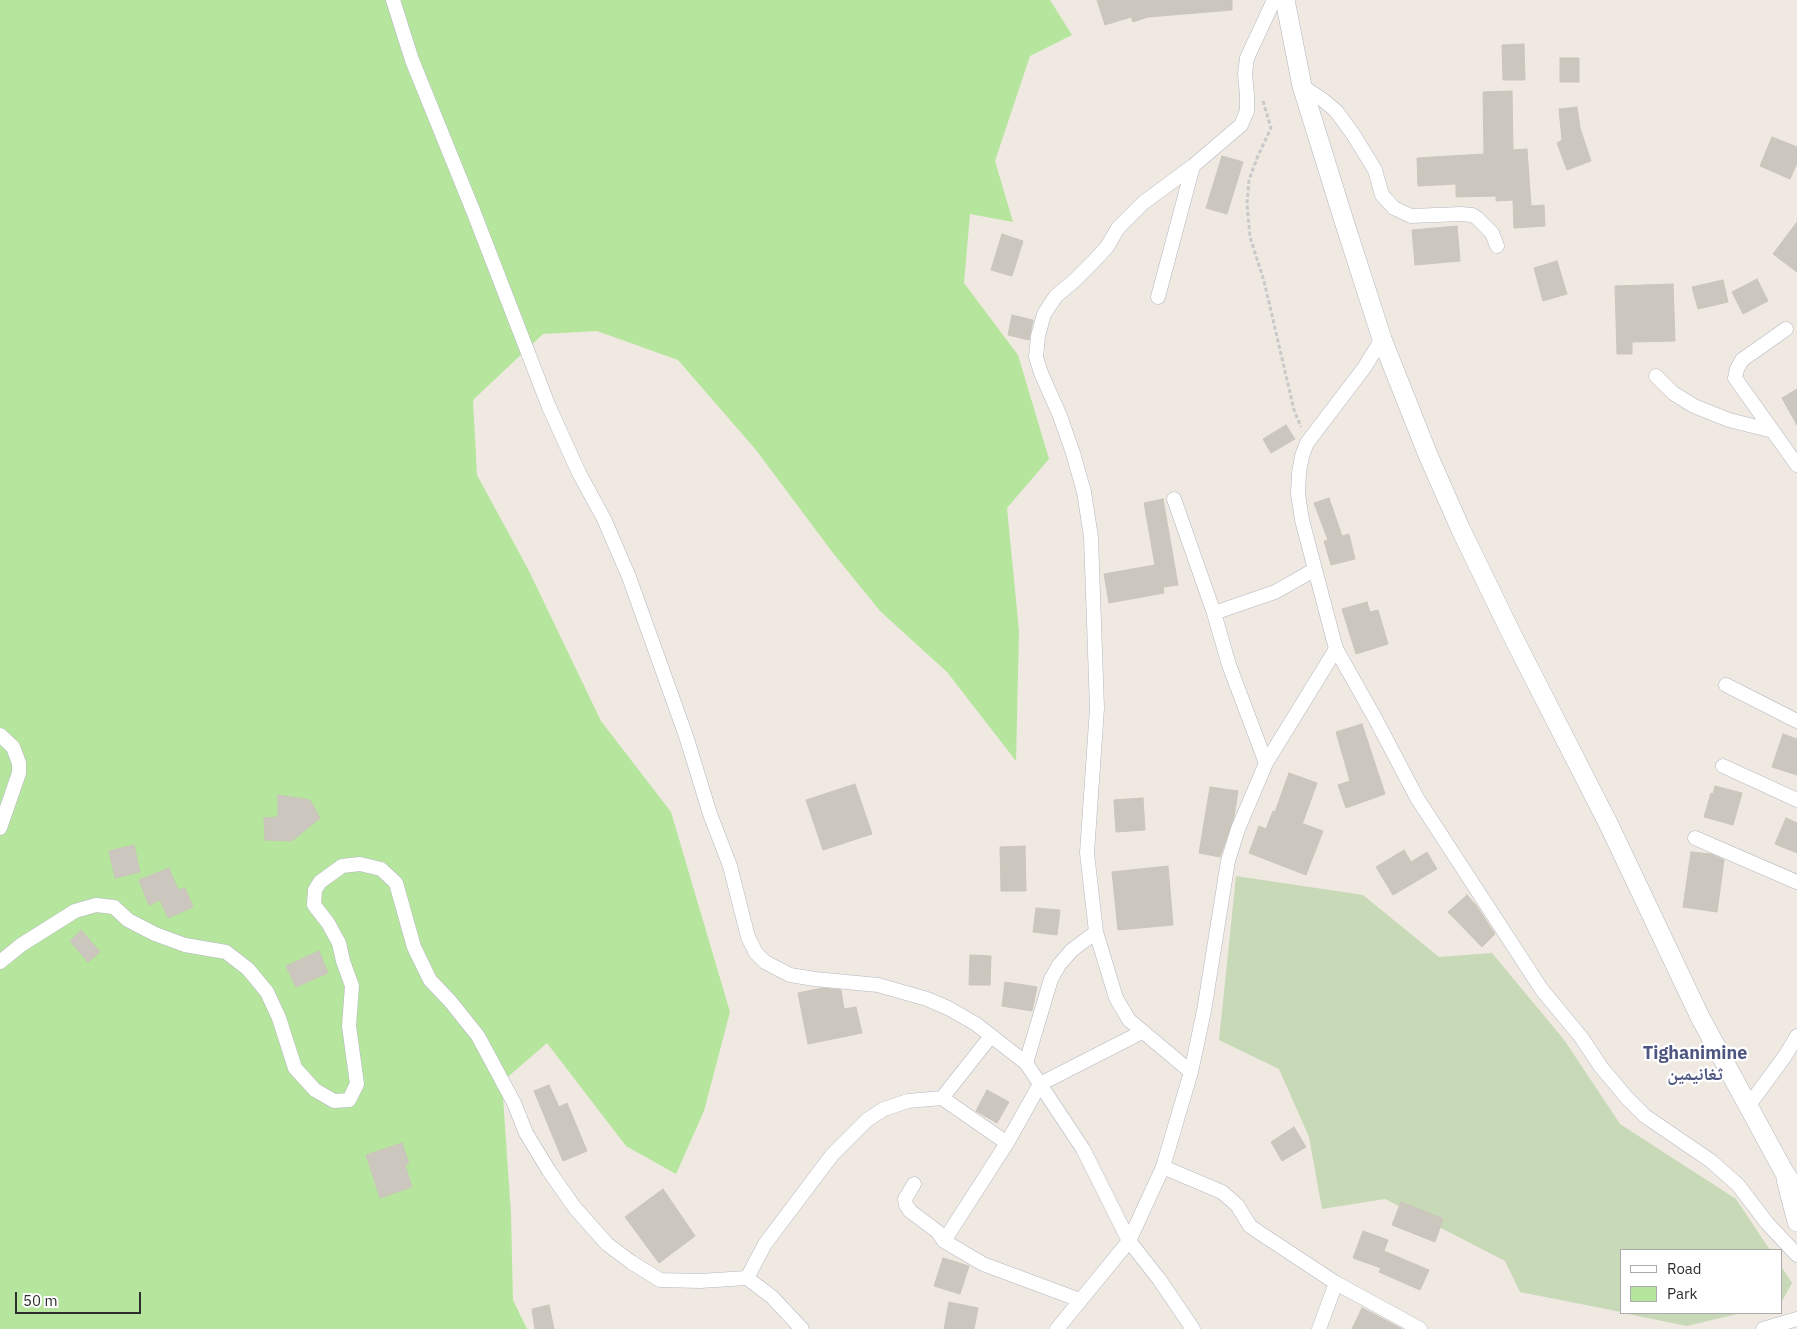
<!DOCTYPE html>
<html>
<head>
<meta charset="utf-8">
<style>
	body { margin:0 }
	#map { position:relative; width:1797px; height:1329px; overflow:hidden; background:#efe9e1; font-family:"IBM Plex Sans",sans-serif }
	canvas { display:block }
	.legend { position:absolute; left:1620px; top:1249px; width:162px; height:65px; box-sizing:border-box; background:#fff; border:1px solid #ababab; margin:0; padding:6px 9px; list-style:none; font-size:15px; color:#2e2e2e }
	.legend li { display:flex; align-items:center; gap:10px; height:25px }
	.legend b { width:25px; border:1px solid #ababab }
	.scale { position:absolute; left:15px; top:1292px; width:126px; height:22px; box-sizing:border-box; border:2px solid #2e2e2e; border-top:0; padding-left:6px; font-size:15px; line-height:18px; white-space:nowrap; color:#2e2e2e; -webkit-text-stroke:4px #fff; paint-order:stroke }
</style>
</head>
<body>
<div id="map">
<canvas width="1797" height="1329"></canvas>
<ul class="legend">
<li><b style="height:6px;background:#fff"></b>Road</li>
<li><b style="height:14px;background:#b6e59e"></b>Park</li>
</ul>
<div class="scale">50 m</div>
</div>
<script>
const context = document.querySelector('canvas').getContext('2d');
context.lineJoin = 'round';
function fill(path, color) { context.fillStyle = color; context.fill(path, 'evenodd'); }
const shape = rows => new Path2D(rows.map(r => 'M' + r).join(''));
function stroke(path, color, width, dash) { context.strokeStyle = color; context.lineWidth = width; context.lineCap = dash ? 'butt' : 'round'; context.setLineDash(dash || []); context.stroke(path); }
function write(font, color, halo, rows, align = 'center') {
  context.font = font + ' "IBM Plex Sans","Noto Naskh Arabic",sans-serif'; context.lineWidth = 4.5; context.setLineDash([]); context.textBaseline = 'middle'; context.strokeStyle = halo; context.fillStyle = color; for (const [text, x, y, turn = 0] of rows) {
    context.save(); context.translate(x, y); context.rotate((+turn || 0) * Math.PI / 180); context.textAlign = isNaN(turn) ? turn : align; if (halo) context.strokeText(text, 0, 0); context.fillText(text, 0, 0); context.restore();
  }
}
fill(shape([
	[0,0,1050,0,1072,35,1030,56,995,161,1013,222,970,214,964,283,1018,355,1049,459,1007,508,1019,631,1016,761,947,672,880,611,833,553,756,450,678,360,597,331,543,334,473,400,477,475,528,569,601,721,671,812,730,1012,704,1111,676,1174,626,1146,547,1043,502,1082,511,1214,513,1300,527,1329,0,1329]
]), '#b6e59e');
fill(shape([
	[1236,876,1363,895,1439,957,1492,953,1565,1041,1620,1124,1736,1199,1770,1250,1621,1250,1621,1312,1520,1292,1505,1261,1385,1199,1322,1209,1309,1137,1279,1069,1219,1040],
	[1781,1266,1792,1283,1781,1303],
	[1623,1313,1741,1313,1687,1326]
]), '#c8d9b8');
const building = shape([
	[1097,0,1232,0,1232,10,1148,17,1133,22,1131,17,1105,25,1097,0],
	[1524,44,1525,80,1503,80,1502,45,1524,44],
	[1560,58,1579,58,1579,82,1560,82,1560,58],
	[1512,91,1513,150,1527,149,1531,206,1544,205,1545,226,1514,228,1513,200,1496,201,1496,196,1456,197,1456,184,1418,186,1417,158,1484,154,1483,92,1512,91],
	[1577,107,1580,128,1591,161,1567,170,1557,143,1562,140,1559,109,1577,107],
	[1772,137,1797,147,1797,163,1790,179,1760,166,1772,137],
	[1222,156,1243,162,1227,214,1206,208,1222,156],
	[1797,222,1797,272,1773,254,1797,222],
	[1457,226,1460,261,1415,265,1412,230,1457,226],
	[1002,234,1023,241,1012,276,991,270,1002,234],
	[1557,261,1567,294,1543,301,1534,268,1557,261],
	[1757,279,1768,301,1743,314,1732,292,1757,279],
	[1723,280,1728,302,1698,309,1692,287,1723,280],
	[1673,284,1675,341,1632,342,1632,354,1617,354,1615,286,1673,284],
	[1012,315,1033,320,1029,340,1008,335,1012,315],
	[1797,389,1797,425,1782,398,1797,389],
	[1286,425,1295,439,1271,453,1263,439,1286,425],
	[1329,498,1342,536,1349,534,1355,559,1331,565,1324,541,1328,540,1314,503,1329,498],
	[1163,499,1178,585,1163,587,1164,593,1109,603,1104,574,1155,565,1144,503,1163,499],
	[1367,602,1370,612,1378,610,1388,644,1356,654,1342,609,1367,602],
	[1362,724,1385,794,1346,808,1338,785,1350,781,1336,732,1362,724],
	[1783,734,1797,739,1797,775,1772,767,1783,734],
	[1289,773,1317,783,1303,822,1301,823,1323,831,1306,875,1249,853,1259,826,1266,829,1273,811,1275,812,1289,773],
	[855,784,872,834,823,850,806,800,855,784],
	[1715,786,1742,793,1733,825,1704,817,1711,793,1713,794,1715,786],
	[1210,787,1238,791,1234,817,1220,857,1199,853,1210,787],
	[278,795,310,800,320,818,292,841,265,840,264,818,278,817,278,795],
	[1143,798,1145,830,1116,832,1114,800,1143,798],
	[1786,818,1797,823,1797,853,1775,844,1786,818],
	[134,845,140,872,115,878,109,851,134,845],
	[1025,846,1026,891,1001,891,1000,847,1025,846],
	[1404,850,1411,862,1427,852,1437,869,1393,895,1376,867,1404,850],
	[1691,852,1711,854,1724,860,1717,912,1683,907,1691,852],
	[1168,866,1173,925,1118,930,1112,872,1168,866],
	[169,868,178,890,185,888,193,907,168,918,160,900,149,905,139,880,169,868],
	[1467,895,1476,905,1495,934,1482,947,1448,912,1467,895],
	[1036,908,1060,910,1057,935,1033,932,1036,908],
	[81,930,100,952,88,962,70,941,81,930],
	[319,951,328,973,296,987,286,966,319,951],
	[970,955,991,956,990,985,969,985,970,955],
	[1005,982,1037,987,1032,1011,1002,1006,1005,982],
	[822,988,841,990,844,1009,856,1007,862,1033,808,1044,798,993,822,988],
	[549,1085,559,1107,567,1103,587,1151,563,1161,534,1091,549,1085],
	[987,1090,1009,1102,997,1123,976,1111,987,1090],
	[1294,1127,1306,1147,1282,1161,1271,1142,1294,1127],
	[402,1143,409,1164,405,1165,412,1187,380,1198,366,1155,402,1143],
	[663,1189,695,1236,659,1263,625,1217,663,1189],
	[1401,1202,1443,1219,1435,1242,1392,1225,1401,1202],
	[1363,1231,1388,1240,1384,1251,1429,1270,1420,1290,1379,1272,1381,1268,1353,1258,1363,1231],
	[943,1258,969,1266,960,1294,934,1286,943,1258],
	[949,1302,978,1308,974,1329,944,1329,949,1302],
	[549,1305,554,1329,535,1329,532,1309,549,1305],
	[1362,1308,1372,1313,1402,1329,1352,1329,1362,1308]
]);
fill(building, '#cbc7bf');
stroke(building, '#cbc5ba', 1);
const street = shape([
	[393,0,412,60,474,213,549,407,579,473,604,519,629,577,686,736,710,814,730,866,748,937,756,953,765,962,790,975,815,979,878,985,927,999,948,1008,976,1024,1026,1063,1083,1149,1129,1241,1159,1279,1193,1329],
	[1302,86,1323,100,1336,111,1353,134,1375,170,1382,195,1394,208,1411,216,1461,214,1472,215,1477,218,1492,233,1497,246],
	[1158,297,1193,166],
	[1786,329,1742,360,1737,369,1735,378,1797,465],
	[1656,376,1673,393,1694,406,1729,420,1773,431],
	[1174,499,1214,613,1229,665,1266,763],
	[1214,613,1275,592,1314,570],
	[1336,649,1376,720,1417,798,1542,990,1581,1037,1601,1067,1627,1098,1645,1116,1711,1161,1738,1185,1767,1223,1797,1255],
	[1726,685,1797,721],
	[0,735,13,747,19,763,19,773,0,828],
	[1723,766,1797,800],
	[1695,838,1797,882],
	[0,962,21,945,75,911,96,905,114,907,128,920,155,934,185,945,226,952,248,969,267,992,279,1018,295,1068,315,1090,334,1101,349,1100,357,1084,349,1026,352,986,343,961,339,943,328,923,314,905,315,890,320,882,342,866,360,864,381,869,396,883,414,947,430,980,450,1001,478,1036,514,1103,526,1133,549,1171,575,1208,607,1244,631,1262,660,1280,700,1281,747,1278,772,1297,802,1329],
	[1026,1063,1051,979,1059,965,1072,950,1096,932],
	[1191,1072,1129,1020,1116,998,1096,932,1087,853,1097,708,1091,537,1084,492,1073,453,1060,416,1041,373,1036,357,1038,336,1044,314,1056,296,1074,281,1093,262,1107,247,1118,228,1143,203,1193,166,1241,125,1247,111,1247,95,1245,74,1247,58,1274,0],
	[942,1098,991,1036],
	[1749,1105,1785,1056,1797,1036],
	[1163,1167,1222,1192,1237,1205,1250,1226,1260,1233,1336,1283,1420,1329],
	[914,1184,905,1199,906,1205,910,1211,938,1232,944,1241,983,1264,1080,1300],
	[944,1241,1007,1143,1040,1084,1142,1032],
	[747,1278,765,1244,832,1155,867,1120,884,1109,908,1101,942,1098,1007,1143],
	[1057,1329,1129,1241,1163,1167,1191,1072,1204,1011,1228,861,1238,829,1266,763,1336,649,1302,520,1298,494,1299,473,1302,456,1307,443,1364,368,1382,339],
	[1319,1329,1336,1283],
	[1763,1329,1797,1319]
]);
const secondary = shape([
	[1285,0,1302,86,1344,221,1382,339,1428,455,1461,530,1512,635,1608,823,1700,1017,1783,1170,1797,1192],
	[1786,1179,1797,1222]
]);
stroke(street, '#b4b7c1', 15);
stroke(secondary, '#b4b7c1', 20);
stroke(shape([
	[1263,101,1271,128,1257,158,1249,180,1247,204,1250,237,1264,281,1294,410,1301,427]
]), '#c9c9c9', 3, [4, 2.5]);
stroke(street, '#fff', 14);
stroke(secondary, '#fff', 19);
write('bold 18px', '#4d5680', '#fff', [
	["Tighanimine",1695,1054],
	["ثغانيمين",1695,1075]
]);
</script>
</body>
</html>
